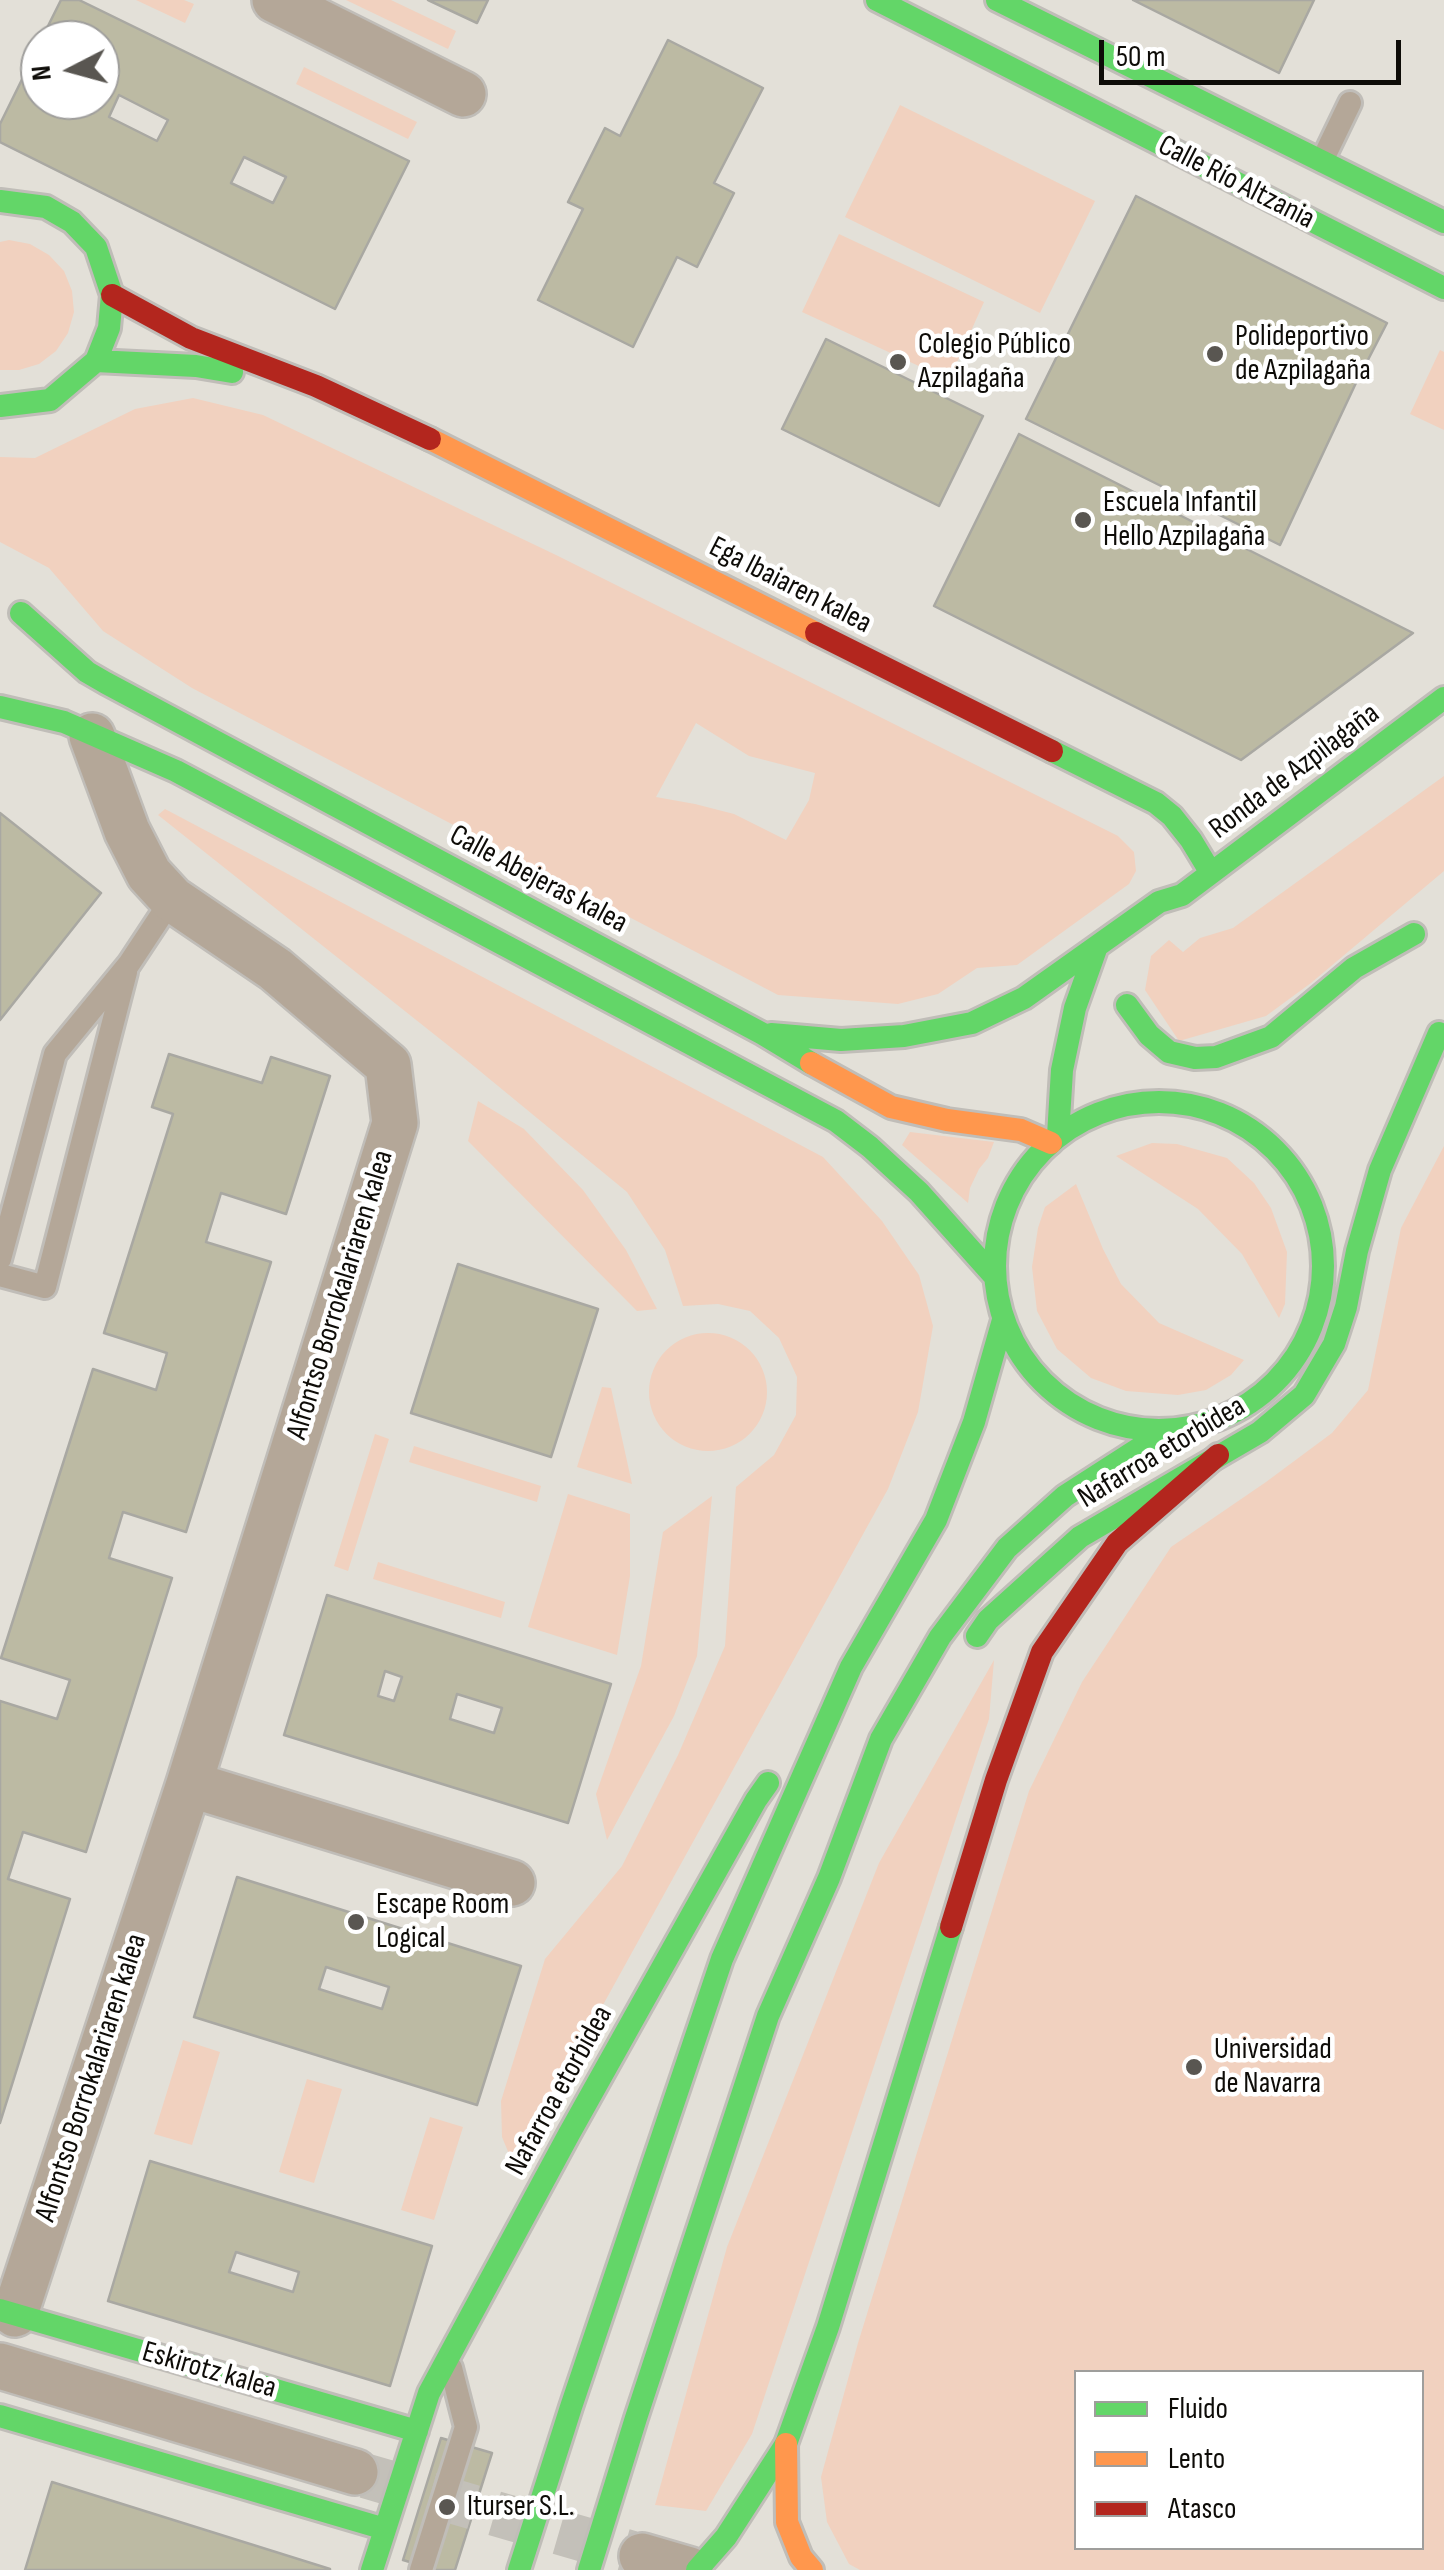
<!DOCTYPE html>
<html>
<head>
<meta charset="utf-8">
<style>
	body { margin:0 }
	#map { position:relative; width:1444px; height:2570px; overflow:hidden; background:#e3e0d8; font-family:"Sofia Sans Condensed",sans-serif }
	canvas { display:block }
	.legend { position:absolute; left:1074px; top:2370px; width:350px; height:180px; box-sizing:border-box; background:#fff; border:2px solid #9f9e9c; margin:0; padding:12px 18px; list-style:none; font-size:30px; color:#0e0c08 }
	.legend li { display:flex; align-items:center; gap:20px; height:50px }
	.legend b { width:50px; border:2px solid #9f9e9c }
	.north { position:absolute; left:20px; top:20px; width:100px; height:100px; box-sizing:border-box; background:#fff; border:2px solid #9f9e9c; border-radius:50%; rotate:264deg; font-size:28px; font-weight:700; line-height:40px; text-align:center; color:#0e0c08 }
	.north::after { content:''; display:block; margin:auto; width:35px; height:45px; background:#595651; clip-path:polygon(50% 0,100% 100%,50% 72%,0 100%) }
	.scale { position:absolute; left:1099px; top:40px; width:302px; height:45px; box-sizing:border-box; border:5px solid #0e0c08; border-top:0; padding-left:12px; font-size:30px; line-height:35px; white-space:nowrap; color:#0e0c08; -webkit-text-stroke:8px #fff; paint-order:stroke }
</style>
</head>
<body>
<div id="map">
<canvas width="1444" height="2570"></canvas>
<ul class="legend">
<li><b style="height:12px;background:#63d668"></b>Fluido</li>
<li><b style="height:12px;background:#ff974d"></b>Lento</li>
<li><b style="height:12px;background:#b3261e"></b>Atasco</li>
</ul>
<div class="north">N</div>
<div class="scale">50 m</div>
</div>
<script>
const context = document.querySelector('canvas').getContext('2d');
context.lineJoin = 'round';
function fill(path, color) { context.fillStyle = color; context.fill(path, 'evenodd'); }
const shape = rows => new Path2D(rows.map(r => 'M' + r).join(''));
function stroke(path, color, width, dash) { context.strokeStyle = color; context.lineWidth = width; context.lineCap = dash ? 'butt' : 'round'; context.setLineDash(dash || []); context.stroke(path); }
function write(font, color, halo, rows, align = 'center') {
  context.font = font + ' "Sofia Sans Condensed",sans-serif'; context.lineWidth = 9; context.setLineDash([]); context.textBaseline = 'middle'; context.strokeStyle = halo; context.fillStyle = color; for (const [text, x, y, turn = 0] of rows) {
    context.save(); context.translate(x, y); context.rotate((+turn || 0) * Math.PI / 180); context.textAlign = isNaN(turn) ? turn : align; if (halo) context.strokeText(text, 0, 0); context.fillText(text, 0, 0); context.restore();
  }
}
fill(shape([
	[136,0,184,0,194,4,185,23],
	[346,0,391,0,456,31,448,49],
	[304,67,417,122,408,139,296,84],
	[900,105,1095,201,1040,313,845,217],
	[839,234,984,302,949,380,802,312],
	[9,240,30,244,49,255,64,271,72,291,74,312,68,333,56,351,39,364,19,370,0,370,0,242],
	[1440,350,1444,352,1444,430,1410,414],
	[193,398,263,415,556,555,1118,836,1134,852,1136,871,1129,884,1017,965,977,968,938,994,898,1004,778,995,192,688,103,631,49,568,0,542,0,457,35,458,135,409],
	[696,723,749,756,815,773,809,800,786,840,734,814,695,804,656,797],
	[1444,776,1444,871,1311,983,1266,1016,1179,1041,1145,990,1151,956,1169,940,1183,952,1200,938,1233,928],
	[165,809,823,1157,882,1221,919,1275,933,1326,918,1412,888,1489,514,2166,502,2137,501,2101,545,1959,622,1866,678,1755,725,1646,736,1487,774,1455,796,1415,797,1377,779,1338,750,1311,718,1304,683,1306,665,1250,627,1192,464,1058,158,815],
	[478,1101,524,1129,583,1190,626,1250,657,1309,637,1311,468,1141],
	[910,1132,994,1142,988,1158,979,1169,970,1188,968,1203,902,1145],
	[1152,1143,1177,1144,1227,1158,1254,1183,1271,1208,1287,1252,1285,1304,1279,1318,1242,1254,1198,1209,1116,1156],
	[1444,1146,1444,2570,860,2570,849,2564,827,2522,821,2477,858,2343,1029,1791,1082,1682,1171,1547,1266,1482,1332,1433,1368,1390,1401,1228],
	[1076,2372,1422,2372,1422,2548,1076,2548],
	[1076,1184,1103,1249,1121,1284,1159,1323,1244,1360,1231,1375,1206,1390,1178,1395,1126,1391,1091,1378,1057,1349,1037,1311,1032,1267,1038,1228,1045,1207],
	'649 1392a59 59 0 1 1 118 0a59 59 0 1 1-118 0Z',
	[602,1387,611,1388,632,1484,577,1467],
	[375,1434,389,1439,348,1571,334,1566],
	[414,1446,541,1486,537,1502,409,1462],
	[568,1494,630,1514,630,1576,617,1655,528,1627],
	[712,1496,697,1656,674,1716,607,1840,596,1794,641,1666,663,1532],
	[378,1562,505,1602,501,1618,373,1579],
	[994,1660,989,1719,752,2434,706,2511,655,2505,727,2247,879,1863],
	[183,2040,220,2052,192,2145,154,2134],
	[307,2079,342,2089,314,2183,279,2172],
	[430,2117,463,2127,434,2220,401,2210]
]), '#f1d1bf');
const building = shape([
	[61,0,79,0,409,161,335,309,0,142,0,124,40,43,40,100,100,100,100,40,41,40,61,0],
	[119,95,168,120,157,141,109,117,119,95],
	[244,157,286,177,273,203,231,183,244,157],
	[428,0,488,0,477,23,428,0],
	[1133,0,1314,0,1279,73,1133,0],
	[668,40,763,88,714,183,734,193,697,267,677,257,633,347,538,300,583,209,568,202,605,128,620,136,668,40],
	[1136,196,1387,323,1355,385,1280,545,1026,419,1136,196],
	[826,339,983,416,939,506,782,429,826,339],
	[1019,434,1413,633,1241,760,934,606,1019,434],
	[0,813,101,893,0,1020,0,813],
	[169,1054,262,1083,271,1057,330,1076,286,1214,221,1193,206,1242,271,1262,186,1532,123,1512,109,1558,172,1578,86,1852,23,1832,8,1879,70,1899,0,2123,0,1701,57,1719,70,1680,1,1658,93,1369,156,1390,167,1353,104,1333,173,1114,152,1107,169,1054],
	[458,1264,598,1309,551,1457,411,1413,458,1264],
	[327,1595,611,1684,568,1823,284,1735,327,1595],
	[385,1671,402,1677,394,1701,378,1696,385,1671],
	[457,1694,502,1708,494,1733,450,1719,457,1694],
	[237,1877,521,1966,477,2105,194,2017,237,1877],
	[326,1967,389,1987,382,2009,319,1989,326,1967],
	[150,2161,432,2246,390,2386,108,2301,150,2161],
	[236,2252,299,2272,293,2292,229,2272,236,2252],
	[441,2438,492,2453,455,2570,436,2570,403,2560,441,2438],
	[52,2482,330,2569,330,2570,25,2570,52,2482]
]);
fill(building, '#bcbaa3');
stroke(building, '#a9a8a2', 2.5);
stroke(shape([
	[366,2476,631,2553]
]), '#c3c0b9', 45, [45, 22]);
const lane = shape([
	[1322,161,1350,103],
	[0,1259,55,1054,129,964,172,899],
	[0,1275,45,1287,126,972],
	[421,2570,466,2427,451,2368]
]);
const street = shape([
	[275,0,463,94],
	[189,1784,512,1883],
	[15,2314,189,1784,395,1123,388,1065,275,969,172,899,149,874,127,831,92,736],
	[0,2366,355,2472],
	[642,2556,690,2570]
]);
const fast = shape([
	[877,0,1444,288],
	[997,0,1444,222],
	[0,201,46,207,72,222,96,247,112,295,109,328,96,361,50,400,0,406],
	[96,361,196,366,232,372],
	[21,613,87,672,106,683,763,1034,811,1063],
	[0,707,64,722,176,771,836,1121,870,1147,919,1192,995,1277],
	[1052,751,1156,803,1172,816,1191,840,1211,873],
	[1127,1005,1149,1035,1169,1052,1195,1058,1216,1057,1271,1037,1354,968,1414,934],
	[771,1034,841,1040,904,1036,972,1023,1024,998,1159,902,1182,895,1444,698],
	'995 1266a164 164 0 1 1 328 0a164 164 0 1 1-328 0Z',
	[1058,1136,1062,1070,1075,1008,1096,949],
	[977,1636,988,1620,1080,1537,1260,1432,1304,1395,1334,1344,1346,1307,1357,1251,1380,1170,1439,1033],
	[0,2310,417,2431],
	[0,2416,385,2529],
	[372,2570,429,2393,569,2134,756,1800,768,1783],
	[519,2570,571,2407,722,1959,851,1667,936,1520,974,1422,1003,1320],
	[589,2570,636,2418,768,2016,829,1878,881,1739,940,1637,1007,1548,1065,1496,1166,1431],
	[697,2570,726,2537,786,2444,828,2327,951,1927]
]);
const slow = shape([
	[430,439,816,633],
	[811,1063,891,1107,947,1120,1021,1130,1051,1143],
	[786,2444,787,2522,801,2557,812,2570]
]);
const jam = shape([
	[112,295,191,338,316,386,430,439],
	[816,633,1052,751],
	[951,1927,996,1780,1042,1652,1117,1543,1218,1455]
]);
stroke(lane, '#c0bdb8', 28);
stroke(street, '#c0bdb8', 50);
stroke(fast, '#c0bdb8', 28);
stroke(slow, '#c0bdb8', 28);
stroke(jam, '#c0bdb8', 28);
stroke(lane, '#b4a798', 22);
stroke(street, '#b4a798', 45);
stroke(fast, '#63d668', 22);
stroke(slow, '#ff974d', 22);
stroke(jam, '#b3261e', 22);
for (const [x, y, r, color] of [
	[1215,354,10,"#595651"],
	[898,362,10,"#595651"],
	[1083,520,10,"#595651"],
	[356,1922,10,"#595651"],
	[1194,2067,10,"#595651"],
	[447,2507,10,"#595651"]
]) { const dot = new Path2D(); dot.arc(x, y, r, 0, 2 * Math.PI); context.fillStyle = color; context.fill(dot); stroke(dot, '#fff', 4); }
write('30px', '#0e0c08', '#fff', [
	["Calle Río Altzania",1236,183,27],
	["Ega Ibaiaren kalea",790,586,27],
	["Ronda de Azpilagaña",1295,772,-37],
	["Calle Abejeras kalea",538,880,28],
	["Alfontso Borrokalariaren kalea",341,1295,-73],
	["Nafarroa etorbidea",1162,1453,-31],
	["Alfontso Borrokalariaren kalea",92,2078,-72],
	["Nafarroa etorbidea",560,2091,-61],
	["Eskirotz kalea",209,2371,16]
]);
write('30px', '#0e0c08', '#fff', [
	["Polideportivo",1235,337],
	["de Azpilagaña",1235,371],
	["Colegio Público",918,345],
	["Azpilagaña",918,379],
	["Escuela Infantil",1103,503],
	["Hello Azpilagaña",1103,537],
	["Escape Room",376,1905],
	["Logical",376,1939],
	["Universidad",1214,2050],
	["de Navarra",1214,2084],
	["Iturser S.L.",467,2507]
], 'left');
</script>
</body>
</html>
